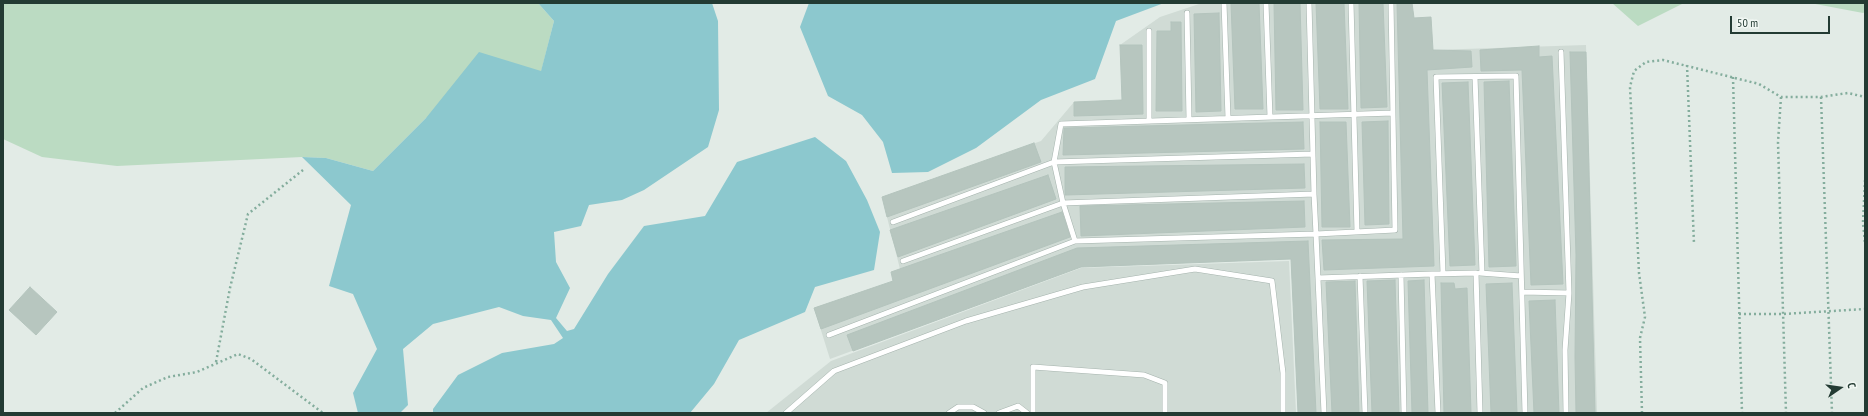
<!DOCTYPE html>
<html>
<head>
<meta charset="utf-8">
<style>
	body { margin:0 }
	#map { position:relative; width:1868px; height:416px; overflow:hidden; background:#e2ebe6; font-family:"PT Sans Narrow",sans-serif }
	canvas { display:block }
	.frame { position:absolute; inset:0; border:4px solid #233b33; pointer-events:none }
	.north { position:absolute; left:1820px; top:368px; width:40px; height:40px; -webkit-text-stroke:3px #f2f8f4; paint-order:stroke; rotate:77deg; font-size:11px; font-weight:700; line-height:16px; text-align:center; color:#233b33 }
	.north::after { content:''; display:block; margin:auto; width:14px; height:18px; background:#233b33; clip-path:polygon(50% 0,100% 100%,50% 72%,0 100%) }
	.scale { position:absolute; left:1730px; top:16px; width:100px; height:18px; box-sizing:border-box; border:2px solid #233b33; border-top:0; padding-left:5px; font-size:12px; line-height:14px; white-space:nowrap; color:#233b33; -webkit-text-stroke:3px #f2f8f4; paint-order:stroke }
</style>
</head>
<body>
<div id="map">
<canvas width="1868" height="416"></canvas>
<div class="frame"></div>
<div class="north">С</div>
<div class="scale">50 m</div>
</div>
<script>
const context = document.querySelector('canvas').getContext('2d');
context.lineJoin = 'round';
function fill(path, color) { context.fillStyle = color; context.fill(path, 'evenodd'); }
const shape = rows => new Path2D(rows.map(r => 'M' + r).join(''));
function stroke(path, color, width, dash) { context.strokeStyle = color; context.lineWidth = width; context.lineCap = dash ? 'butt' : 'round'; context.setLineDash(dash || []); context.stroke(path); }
fill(shape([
	[1202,3,1412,3,1414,18,1431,17,1433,50,1586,45,1597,413,1298,413,1291,259,1081,267,830,359,814,308,893,281,900,269,882,197,1041,141,1074,102,1122,100,1120,45,1160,17],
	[1289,261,1296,413,766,413,831,361,1081,268]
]), '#d0dbd5');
fill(shape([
	[3,3,538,3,554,21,541,72,426,118,373,171,326,158,302,157,117,166,42,157,3,139],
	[1612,3,1684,3,1638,26],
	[1810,3,1865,3,1865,12,1863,13]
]), '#bbdbc2');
fill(shape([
	[538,3,712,3,718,21,719,110,708,147,644,190,622,200,589,205,581,226,554,232,556,262,570,288,556,318,567,331,574,329,608,274,644,226,705,216,737,162,815,137,846,161,867,200,880,232,874,270,815,287,805,312,739,340,714,384,690,413,433,413,433,409,458,375,502,353,554,344,563,338,551,320,523,316,499,307,433,324,403,349,408,405,400,413,358,413,353,393,377,349,353,294,329,286,351,205,302,157,326,158,373,171,426,118,479,52,541,71,554,21],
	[809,3,1164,3,1116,21,1095,79,1041,100,976,148,928,172,892,173,883,142,862,115,828,96,800,27]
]), '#8cc8ce');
const building = shape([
	[1231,3,1259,3,1263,109,1235,109,1231,3],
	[1274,3,1300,3,1303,110,1276,110,1274,3],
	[1316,3,1344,3,1348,109,1320,109,1316,3],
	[1359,3,1383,3,1387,107,1361,108,1359,3],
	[1397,3,1412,3,1414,18,1431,17,1433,50,1471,51,1472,67,1427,70,1434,266,1324,270,1322,240,1403,239,1397,3],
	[1219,13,1221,111,1196,112,1194,14,1219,13],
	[1171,22,1181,22,1182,111,1156,111,1157,31,1171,31,1171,22],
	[1120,45,1142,45,1143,114,1074,116,1074,102,1122,100,1120,45],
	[1539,46,1539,57,1552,56,1563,284,1531,285,1522,70,1481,71,1480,50,1539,46],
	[1570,52,1586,52,1595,413,1576,413,1575,357,1576,255,1570,52],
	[1509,81,1516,266,1489,267,1484,82,1509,81],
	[1468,82,1475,265,1450,266,1442,83,1468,82],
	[1388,121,1389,224,1365,225,1362,122,1388,121],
	[1303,122,1304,149,1063,155,1064,128,1303,122],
	[1320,122,1346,122,1350,227,1322,227,1320,122],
	[1034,143,1041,162,887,217,882,197,1034,143],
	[1304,164,1305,188,1065,195,1065,167,1304,164],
	[1048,175,1056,199,898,257,890,230,1048,175],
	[1304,201,1305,227,1081,236,1080,206,1304,201],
	[1062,212,1070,237,821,329,814,308,893,281,891,272,1062,212],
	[1308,241,1316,413,1298,413,1291,259,1081,267,853,351,847,335,1077,248,1308,241],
	[1395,280,1399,413,1372,413,1367,281,1395,280],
	[1424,280,1428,413,1412,413,1408,281,1424,280],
	[1355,281,1359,413,1332,413,1326,282,1355,281],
	[1441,283,1454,283,1455,289,1467,288,1471,413,1444,413,1441,283],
	[1512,283,1517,413,1491,413,1486,284,1512,283],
	[30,287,57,312,36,335,9,310,30,287],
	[1555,300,1559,413,1534,413,1529,301,1555,300]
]);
fill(building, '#b7c6bf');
stroke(building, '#b4c4bd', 1);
const service = shape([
	[1224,3,1228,118],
	[1266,3,1270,117],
	[1309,3,1314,194],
	[1351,3,1357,232],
	[1187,13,1189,119],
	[1149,31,1149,120],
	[1561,52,1569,293,1565,350,1566,413],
	[1475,77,1482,273],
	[1313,154,1054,162,1061,124,1393,113],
	[893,222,1054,162,1063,203,1314,194,1316,234,1395,230,1391,3],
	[903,261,1063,203,1075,241],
	[1443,273,1436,77,1516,76,1525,413],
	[1480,273,1521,276],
	[1432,274,1476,273,1480,413],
	[1401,275,1404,413],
	[1360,276,1365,413],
	[1318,278,1432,274,1438,413],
	[1522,292,1569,293],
	[829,335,1075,241,1316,234,1324,413],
	[786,413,834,371,966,321,1083,287,1195,269,1272,281,1283,373,1283,413],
	[949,413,958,407,973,407,984,413],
	[999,413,1018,406,1027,413],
	[1033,413,1033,367,1144,375,1165,383,1165,413]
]);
stroke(service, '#a5b3ad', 6);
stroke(shape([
	[1687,65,1694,244],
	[1733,77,1742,413],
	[1781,97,1778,142,1786,413],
	[1821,97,1832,413],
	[1865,180,1863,222,1865,244],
	[1739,314,1783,314,1865,309],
	[216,362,230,288,248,214,303,170],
	[115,413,143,388,168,377,197,372,238,354,251,359,323,413],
	[1642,413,1640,338,1645,317,1639,273,1630,87,1634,71,1646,62,1663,60,1759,84,1781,97,1821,97,1848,93,1865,97]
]), '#84ad9d', 2.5, [2, 3]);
stroke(service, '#fff', 5);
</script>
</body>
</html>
